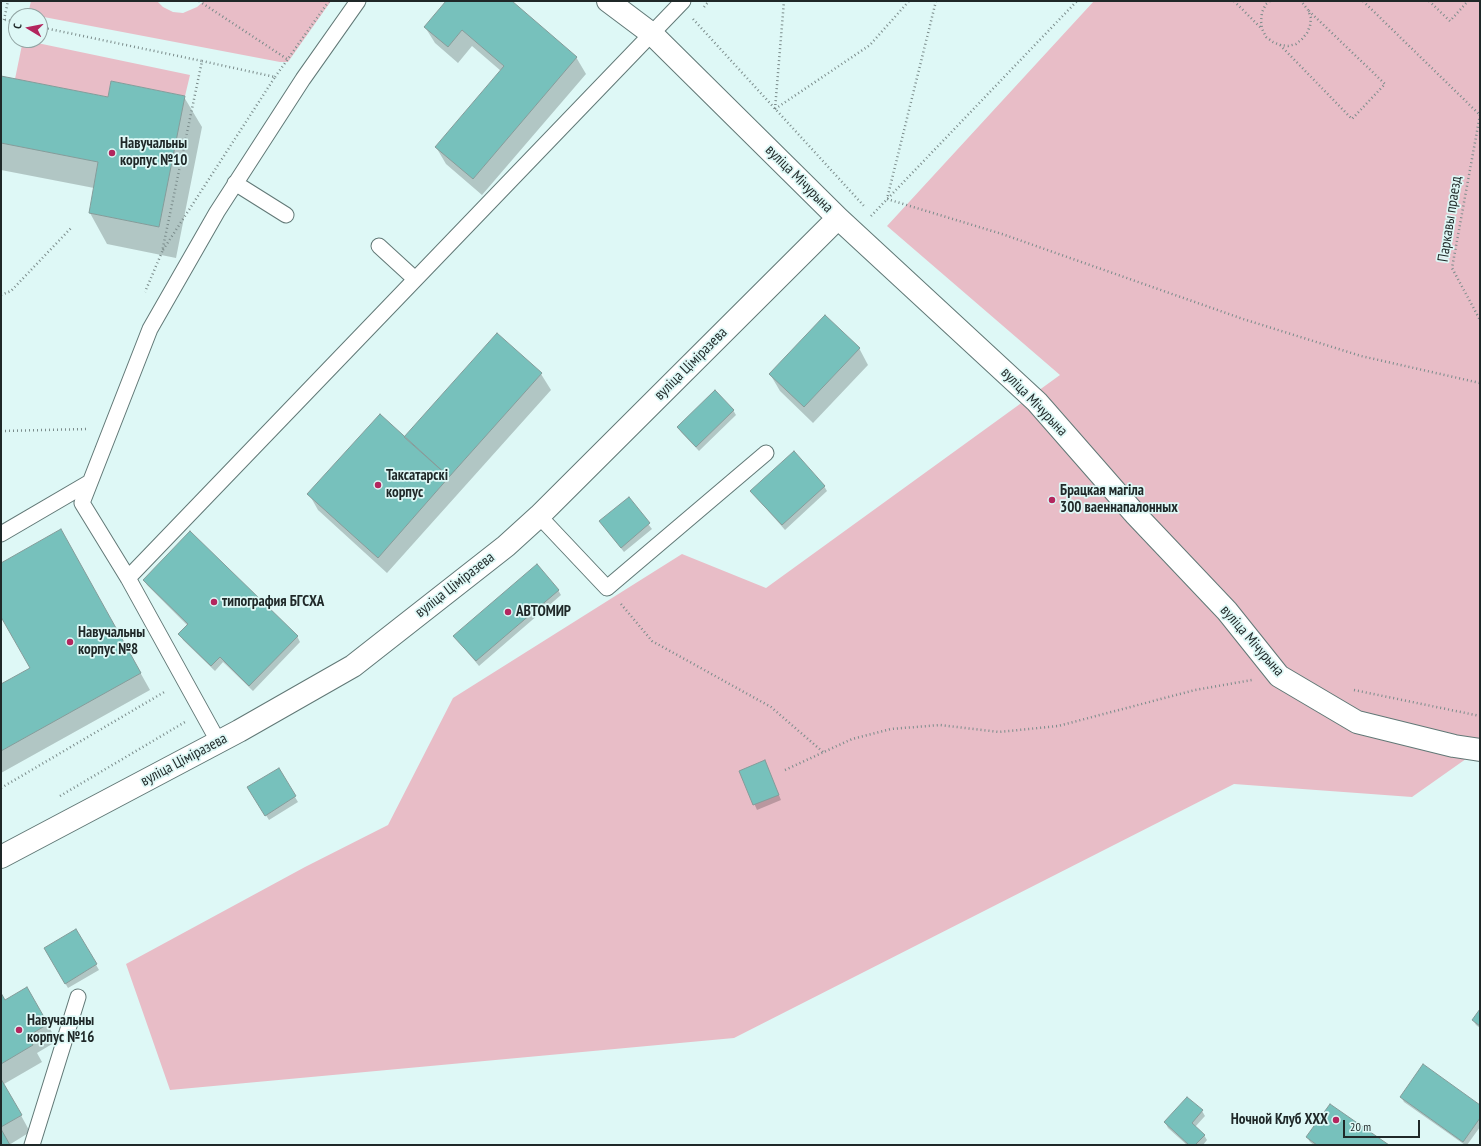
<!DOCTYPE html>
<html>
<head>
<meta charset="utf-8">
<style>
	body { margin:0 }
	#map { position:relative; width:1481px; height:1146px; overflow:hidden; background:#def8f6; font-family:"PT Sans Narrow",sans-serif }
	canvas { display:block }
	.frame { position:absolute; inset:0; border:2px solid #1f2828; pointer-events:none }
	.north { position:absolute; left:8px; top:8px; width:40px; height:40px; box-sizing:border-box; background:#def8f6; border:1px solid #92a5a4; border-radius:50%; rotate:280deg; font-size:11px; font-weight:700; line-height:16px; text-align:center; color:#1f2828 }
	.north::after { content:''; display:block; margin:auto; width:14px; height:18px; background:#b3265e; clip-path:polygon(50% 0,100% 100%,50% 72%,0 100%) }
	.scale { position:absolute; left:1343px; top:1120px; width:77px; height:18px; box-sizing:border-box; border:2px solid #1f2828; border-top:0; padding-left:5px; font-size:12px; line-height:14px; white-space:nowrap; color:#1f2828; -webkit-text-stroke:3px #def8f6; paint-order:stroke }
</style>
</head>
<body>
<div id="map">
<canvas width="1481" height="1146"></canvas>
<div class="frame"></div>
<div class="north">С</div>
<div class="scale">20 m</div>
</div>
<script>
const context = document.querySelector('canvas').getContext('2d');
context.lineJoin = 'round';
function fill(path, color) { context.fillStyle = color; context.fill(path, 'evenodd'); }
const shape = rows => new Path2D(rows.map(r => 'M' + r).join(''));
function stroke(path, color, width, dash) { context.strokeStyle = color; context.lineWidth = width; context.lineCap = dash ? 'butt' : 'round'; context.setLineDash(dash || []); context.stroke(path); }
function write(font, color, halo, rows, align = 'center') {
  context.font = font + ' "PT Sans Narrow",sans-serif'; context.lineWidth = 3.5; context.setLineDash([]); context.textBaseline = 'middle'; context.strokeStyle = halo; context.fillStyle = color; for (const [text, x, y, turn = 0] of rows) {
    context.save(); context.translate(x, y); context.rotate((+turn || 0) * Math.PI / 180); context.textAlign = isNaN(turn) ? turn : align; if (halo) context.strokeText(text, 0, 0); context.fillText(text, 0, 0); context.restore();
  }
}
fill(shape([
	[31,1,157,1,163,7,173,12,183,13,197,7,204,1,331,1,288,62,280,62,28,14],
	[1094,1,1480,1,1480,749,1412,797,1234,784,734,1038,170,1090,126,964,305,867,388,825,453,698,682,554,766,588,1060,375,887,226],
	[23,40,190,75,185,96,111,81,108,97,15,79]
]), '#e8bdc7');
fill(shape([
	[447,1,510,1,576,57,586,74,482,195,446,164,436,147,501,71,472,46,458,63,435,43,425,27],
	[1,77,108,98,184,97,202,127,176,258,107,244,90,213,94,188,1,170],
	[859,348,868,365,813,423,780,391,770,374],
	[541,374,551,390,387,573,318,510,309,494,404,439],
	[733,410,736,415,699,451,681,432,678,427],
	[824,486,827,491,785,530,755,496,752,491],
	[628,498,652,529,624,552,600,522],
	[70,547,150,690,1,773,1,685,31,668,1,615,1,564],
	[144,580,297,636,300,642,253,691,223,662,215,671,183,640,180,634,188,626,147,585],
	[558,590,561,595,479,666,458,641],
	[767,766,781,800,757,810,740,771],
	[278,769,298,802,269,820,249,788],
	[76,930,99,970,68,988,45,949],
	[27,989,57,1041,37,1053,42,1062,4,1084,30,1132,9,1145,1,1145,1,995,5,1001],
	[1480,1011,1480,1028,1476,1025,1473,1020],
	[1401,1097,1480,1107,1480,1127,1467,1145,1465,1145,1404,1102],
	[1188,1098,1202,1111,1205,1116,1195,1127,1204,1135,1207,1140,1203,1145,1187,1145,1168,1128,1165,1122],
	[1307,1137,1387,1145,1314,1145,1310,1142]
]), '#0003');
const building = shape([
	[446,1,512,1,577,57,473,179,435,147,504,66,462,30,448,47,424,27,446,1],
	[1,76,108,97,111,81,185,96,159,227,89,213,98,162,1,143,1,76],
	[825,315,860,348,804,407,769,374,825,315],
	[497,333,542,373,449,477,404,437,497,333],
	[715,390,734,410,696,447,677,427,715,390],
	[380,414,449,477,378,558,307,494,380,414],
	[794,451,825,486,782,525,750,491,794,451],
	[629,497,650,523,621,548,599,521,629,497],
	[61,529,141,673,1,751,1,684,30,668,1,617,1,563,61,529],
	[190,531,298,636,249,686,220,657,211,666,178,634,188,624,143,580,190,531],
	[537,564,559,590,476,661,453,636,537,564],
	[765,760,779,795,753,805,739,771,765,760],
	[279,768,296,796,265,816,247,787,279,768],
	[76,929,97,964,65,984,44,948,76,929],
	[27,987,48,1024,28,1036,33,1045,1,1064,1,993,5,1000,27,987],
	[1480,1009,1480,1026,1472,1020,1480,1009],
	[1423,1064,1480,1105,1480,1118,1463,1142,1400,1097,1423,1064],
	[1,1079,22,1115,1,1127,1,1079],
	[1187,1097,1203,1110,1192,1123,1205,1135,1195,1145,1189,1145,1164,1122,1187,1097],
	[1330,1104,1389,1145,1317,1145,1306,1137,1330,1104],
	[1,1129,10,1145,1,1145,1,1129]
]);
fill(building, '#77c1bc');
stroke(building, '#859c9a', 1);
const lane = shape([
	[235,183,286,215],
	[379,246,415,279],
	[539,516,607,588,766,453],
	[1,534,90,482],
	[128,578,683,1],
	[218,741,128,578,82,503,150,329,217,212,303,79,358,1],
	[32,1145,78,997]
]);
const street = shape([
	[608,1,652,34,838,218,1037,402,1136,515,1227,611,1279,676,1357,722,1454,746,1480,750],
	[1,857,239,731,353,666,506,546,539,516,838,218]
]);
stroke(lane, '#617876', 17);
stroke(street, '#617876', 24);
stroke(shape([
	[199,1,287,59],
	[936,1,887,199,1002,234,1243,319,1361,356,1480,383],
	[1234,1,1262,29],
	[1270,1,1266,4,1262,12,1261,21,1262,29,1266,37,1273,42,1280,45,1288,46,1296,44,1302,39,1307,33,1310,26,1311,18,1308,10,1301,1],
	[1363,1,1480,115],
	[1429,1,1450,21,1468,1],
	[704,7,709,1],
	[1,19,16,22],
	[693,19,864,206],
	[4,20,8,1],
	[40,27,202,61,162,252,145,292],
	[1280,45,1352,119,1385,84,1308,10],
	[275,77,329,1],
	[775,109,870,45,909,1],
	[775,109,784,1],
	[1480,115,1452,268,1480,320],
	[871,216,1077,1],
	[163,250,275,77,202,61],
	[1,295,11,291,71,228],
	[1,431,88,429],
	[621,604,652,641,771,707,823,752],
	[1354,690,1480,716],
	[785,770,852,739,891,729,940,725,999,732,1058,726,1195,690,1252,680],
	[1,788,166,691],
	[60,796,185,722]
]), '#7a8b8a', 2.5, [1, 3]);
stroke(lane, '#fff', 15);
stroke(street, '#fff', 22);
for (const [x, y, r, color] of [
	[112,153,4,"#b3265e"],
	[378,485,4,"#b3265e"],
	[1052,500,4,"#b3265e"],
	[214,602,4,"#b3265e"],
	[508,612,4,"#b3265e"],
	[70,642,4,"#b3265e"],
	[19,1030,4,"#b3265e"],
	[1336,1120,4,"#b3265e"]
]) { const dot = new Path2D(); dot.arc(x, y, r, 0, 2 * Math.PI); context.fillStyle = color; context.fill(dot); stroke(dot, '#def8f6', 1.5); }
write('bold 15px', '#1f2828', '#def8f6', [
	["Навучальны",120,144],
	["корпус №10",120,161],
	["Таксатарскі",386,476],
	["корпус",386,493],
	["Брацкая магіла",1060,491],
	["300 ваеннапалонных",1060,508],
	["типография БГСХА",222,602],
	["АВТОМИР",516,612],
	["Навучальны",78,633],
	["корпус №8",78,650],
	["Навучальны",27,1021],
	["корпус №16",27,1038],
	["Ночной Клуб ХХХ",1328,1120,"right"]
], 'left');
write('15px', '#1f2828', '#def8f6', [
	["вуліца Мічурына",799,179,45],
	["Паркавы праезд",1450,219,-81],
	["вуліца Ціміразева",691,364,-45],
	["вуліца Мічурына",1034,402,46],
	["вуліца Ціміразева",455,585,-38],
	["вуліца Мічурына",1252,641,49],
	["вуліца Ціміразева",184,760,-28]
]);
</script>
</body>
</html>
